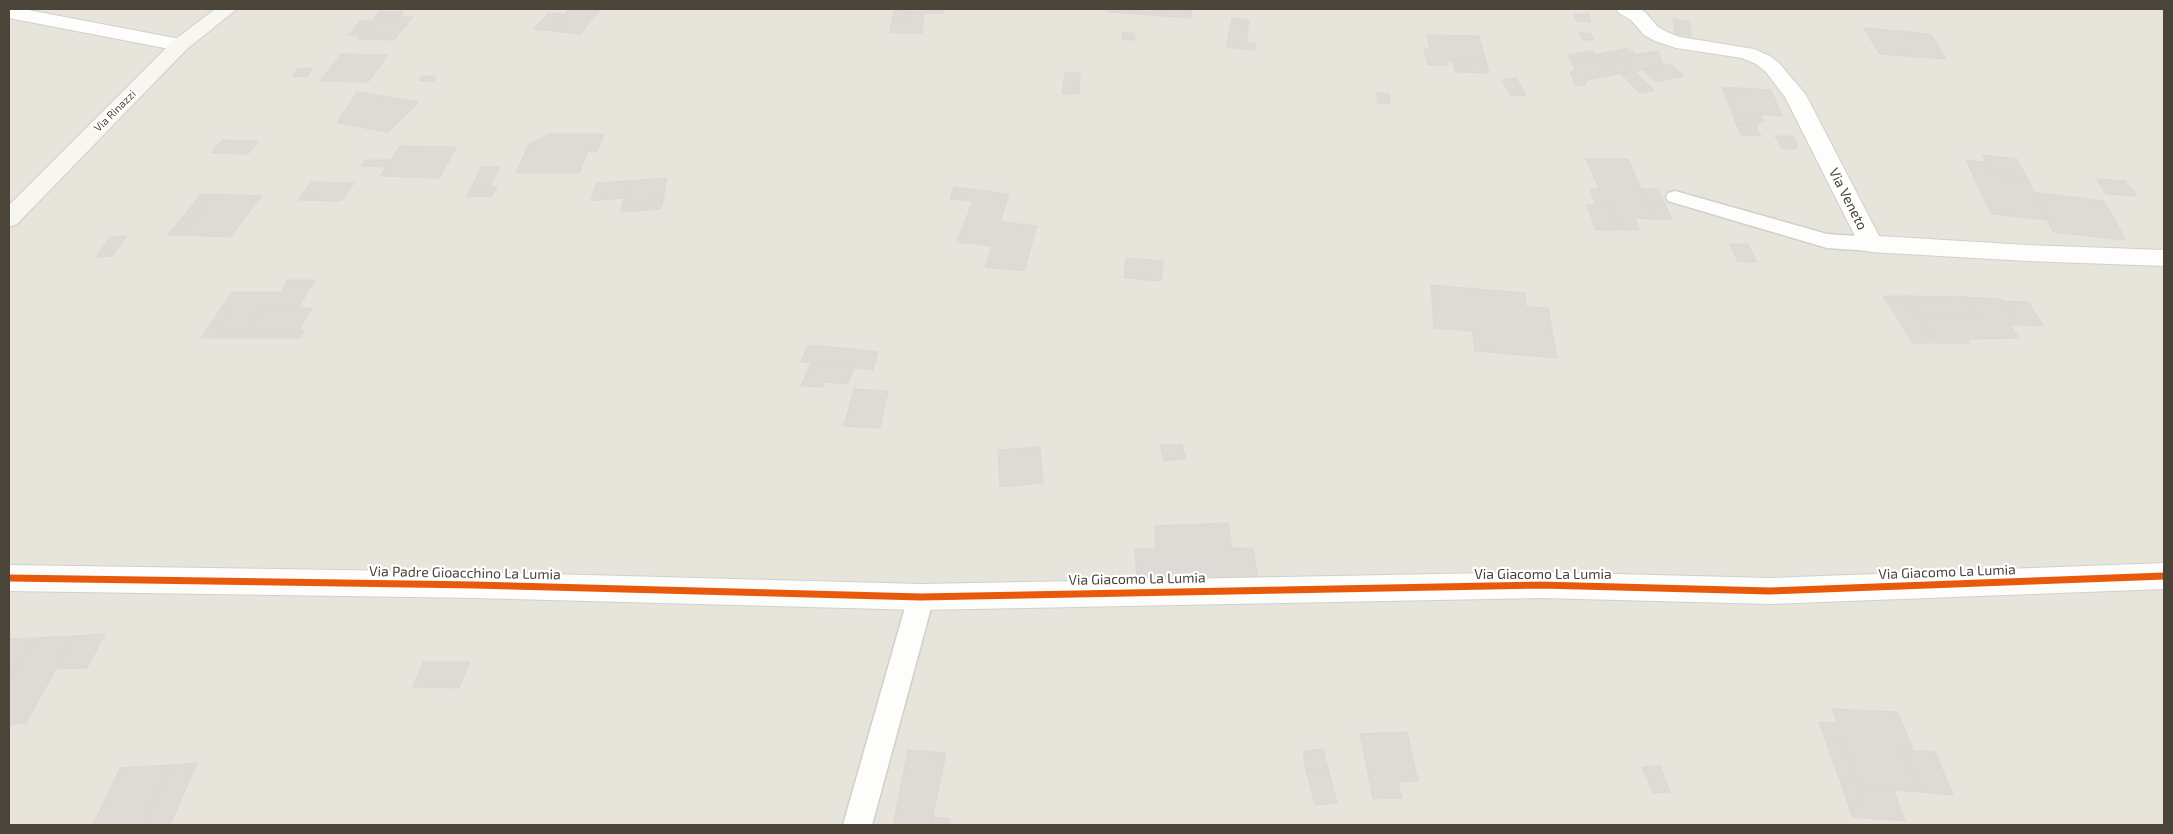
<!DOCTYPE html>
<html>
<head>
<meta charset="utf-8">
<style>
	body { margin:0 }
	#map { position:relative; width:2173px; height:834px; overflow:hidden; background:#f4f2ee; font-family:"Exo 2",sans-serif }
	canvas { display:block }
	.frame { position:absolute; inset:0; border:10px solid #4b4439; pointer-events:none }
</style>
</head>
<body>
<div id="map">
<canvas width="2173" height="834"></canvas>
<div class="frame"></div>
</div>
<script>
const context = document.querySelector('canvas').getContext('2d');
context.lineJoin = 'round';
function fill(path, color) { context.fillStyle = color; context.fill(path, 'evenodd'); }
const shape = rows => new Path2D(rows.map(r => 'M' + r).join(''));
function stroke(path, color, width, dash) { context.strokeStyle = color; context.lineWidth = width; context.lineCap = dash ? 'butt' : 'round'; context.setLineDash(dash || []); context.stroke(path); }
function write(font, color, halo, rows, align = 'center') {
  context.font = font + ' "Exo 2",sans-serif'; context.lineWidth = 4.5; context.setLineDash([]); context.textBaseline = 'middle'; context.strokeStyle = halo; context.fillStyle = color; for (const [text, x, y, turn = 0] of rows) {
    context.save(); context.translate(x, y); context.rotate((+turn || 0) * Math.PI / 180); context.textAlign = isNaN(turn) ? turn : align; if (halo) context.strokeText(text, 0, 0); context.fillText(text, 0, 0); context.restore();
  }
}
fill(shape([
	[9,9,2164,9,2164,825,9,825]
]), '#e7e4dc');
const building = shape([
	[569,9,601,9,580,34,551,31,569,9],
	[894,9,908,9,906,19,892,20,894,9],
	[928,9,944,9,943,13,924,13,924,11,928,11,928,9],
	[1108,9,1192,9,1191,18,1108,12,1108,9],
	[380,11,403,12,399,17,376,16,380,11],
	[908,11,924,11,922,33,890,33,892,20,906,19,908,11],
	[548,13,564,14,551,31,534,29,548,13],
	[1574,14,1589,14,1591,22,1576,21,1574,14],
	[376,16,399,17,413,17,394,40,357,39,376,16],
	[1232,18,1249,20,1246,43,1256,43,1255,50,1226,47,1232,18],
	[1673,19,1690,21,1691,36,1675,34,1673,19],
	[360,21,372,21,367,27,359,27,352,35,348,35,360,21],
	[359,27,367,27,360,35,352,35,359,27],
	[1864,28,1931,34,1946,59,1879,54,1864,28],
	[1122,33,1135,33,1135,40,1122,40,1122,33],
	[1579,33,1591,33,1594,40,1583,40,1579,33],
	[1427,35,1479,36,1486,61,1446,60,1448,65,1428,65,1424,49,1430,49,1427,35],
	[1628,48,1636,55,1602,61,1596,55,1628,48],
	[1592,51,1596,55,1571,61,1568,55,1592,51],
	[1658,51,1663,66,1621,74,1618,74,1602,61,1658,51],
	[341,54,388,55,368,82,320,81,341,54],
	[1596,55,1618,74,1584,81,1586,84,1576,86,1570,72,1576,70,1571,61,1596,55],
	[1452,60,1486,61,1489,73,1455,72,1452,60],
	[1671,64,1684,76,1656,82,1643,70,1671,64],
	[312,68,308,76,293,77,297,69,312,68],
	[1634,71,1654,90,1640,93,1621,74,1634,71],
	[1065,73,1080,73,1079,94,1062,94,1065,73],
	[421,76,436,76,434,81,419,81,421,76],
	[1516,78,1526,95,1512,96,1501,80,1516,78],
	[1722,87,1771,90,1782,116,1732,112,1722,87],
	[357,92,419,102,388,132,337,123,357,92],
	[1377,93,1389,94,1390,104,1377,103,1377,93],
	[1732,112,1761,115,1764,121,1756,125,1736,124,1732,112],
	[1736,124,1756,125,1761,136,1741,135,1736,124],
	[549,134,604,134,597,152,588,151,579,173,516,173,529,144,549,134],
	[1775,136,1793,136,1798,147,1794,149,1782,149,1775,136],
	[222,140,258,141,248,154,211,153,222,140],
	[400,146,457,147,439,178,380,176,400,146],
	[1983,155,2017,159,2027,178,1993,174,1983,155],
	[1586,159,1628,159,1654,219,1635,218,1640,230,1620,230,1608,205,1596,205,1590,189,1599,189,1586,159],
	[365,160,391,160,386,167,361,166,365,160],
	[1966,160,1986,162,1993,174,2027,178,2048,220,1991,214,1966,160],
	[481,167,500,167,490,187,472,187,481,167],
	[667,178,663,200,623,202,628,181,667,178],
	[2096,179,2125,181,2137,196,2106,194,2096,179],
	[628,181,624,198,591,201,596,183,628,181],
	[311,182,354,183,341,201,298,200,311,182],
	[472,187,497,187,492,196,466,197,472,187],
	[954,187,1009,194,1000,222,1037,226,1024,271,985,267,992,246,957,242,973,201,950,199,954,187],
	[1641,189,1658,189,1672,219,1654,219,1641,189],
	[2034,192,2104,201,2126,240,2053,232,2034,192],
	[201,194,213,194,179,235,168,235,201,194],
	[213,194,262,196,230,237,179,235,213,194],
	[663,200,661,209,620,212,623,202,663,200],
	[1587,205,1608,205,1620,230,1596,230,1587,205],
	[127,236,112,256,96,257,110,237,127,236],
	[1730,244,1748,244,1757,262,1738,262,1730,244],
	[1126,258,1163,261,1161,281,1124,278,1126,258],
	[288,280,315,280,298,308,262,308,249,330,217,330,231,308,221,308,232,292,281,292,288,280],
	[1431,285,1525,293,1526,307,1548,308,1557,358,1475,351,1472,331,1434,328,1431,285],
	[1883,296,1906,296,1936,343,1913,343,1883,296],
	[1906,296,1964,297,1978,317,1919,316,1906,296],
	[1964,297,2001,299,2018,325,2010,325,2019,338,1967,339,1970,343,1936,343,1919,316,1978,317,1964,297],
	[2002,301,2028,302,2044,326,2018,325,2002,301],
	[221,308,231,308,217,330,305,330,300,338,201,338,221,308],
	[262,308,312,308,299,330,249,330,262,308],
	[808,345,842,348,878,352,873,370,801,362,808,345],
	[811,363,847,367,854,368,848,384,825,382,823,387,801,386,811,363],
	[854,389,888,391,880,428,844,426,854,389],
	[1182,444,1186,458,1164,461,1160,445,1182,444],
	[1040,447,1043,483,1000,487,998,450,1040,447],
	[1228,523,1232,548,1253,548,1258,579,1137,582,1135,549,1156,549,1155,526,1228,523],
	[105,634,87,668,56,669,74,636,105,634],
	[74,636,26,723,9,725,9,681,35,638,74,636],
	[35,638,9,681,9,639,35,638],
	[423,662,470,662,459,688,413,687,423,662],
	[1832,709,1898,712,1913,750,1902,750,1920,792,1859,788,1844,741,1825,739,1819,722,1837,723,1832,709],
	[1407,732,1418,781,1398,782,1402,798,1373,799,1360,734,1407,732],
	[1825,739,1844,741,1863,803,1847,801,1825,739],
	[1323,749,1328,768,1306,770,1303,751,1323,749],
	[908,750,946,753,931,825,893,825,908,750],
	[1902,750,1935,752,1953,795,1920,792,1902,750],
	[197,763,170,825,144,825,171,765,197,763],
	[171,765,144,825,93,825,120,768,171,765],
	[1660,766,1670,792,1653,793,1642,767,1660,766],
	[1328,768,1337,803,1315,805,1306,770,1328,768],
	[1859,788,1894,791,1905,821,1852,817,1847,801,1863,803,1859,788],
	[934,817,950,819,950,825,931,825,934,817]
]);
fill(building, '#dedbd6');
stroke(building, '#dcd9d4', 1);
const lane = shape([
	[1675,191,1827,234,1871,237,1878,239,1881,244,1878,249,1871,251,1827,248,1668,201,1666,197,1668,193,1675,191],
	[921,586,930,589,934,597,872,825,843,825,908,597,912,589,921,586]
]);
const street = shape([
	[9,9,23,9,180,39,187,41,190,45,187,49,180,51,9,18,9,9],
	[1616,9,1640,9,1645,12,1658,27,1669,33,1680,37,1754,49,1770,56,1780,64,1806,95,1879,236,2027,245,2164,250,2164,266,2027,261,1871,252,1862,250,1785,97,1766,72,1756,64,1742,58,1676,48,1655,41,1644,35,1631,20,1619,13,1616,9],
	[2164,563,2164,589,1770,604,1541,598,921,610,475,598,9,591,9,565,475,572,921,584,1541,572,1770,578,2164,563]
]);
const secondary = shape([
	[215,9,237,9,187,49,17,224,9,227,9,205,173,41,215,9]
]);
stroke(lane, '#d2d0cb', 3);
stroke(street, '#d2d0cb', 2);
stroke(secondary, '#d3cfc5', 2);
fill(lane, '#fdfdfc');
fill(street, '#fdfdfc');
fill(secondary, '#f7f6f1');
stroke(shape([
	[9,578,475,585,921,597,1541,585,1770,591,2164,576]
]), '#e8590c', 7);
write('11px', '#4b4439', '#fff', [
	["Via Rinazzi",115,111,-45]
]);
write('14px', '#4b4439', '#fff', [
	["Via Veneto",1848,199,63],
	["Via Giacomo La Lumia",1947,572,-2],
	["Via Padre Gioacchino La Lumia",465,573,1],
	["Via Giacomo La Lumia",1543,574],
	["Via Giacomo La Lumia",1137,579,-1]
]);
</script>
</body>
</html>
